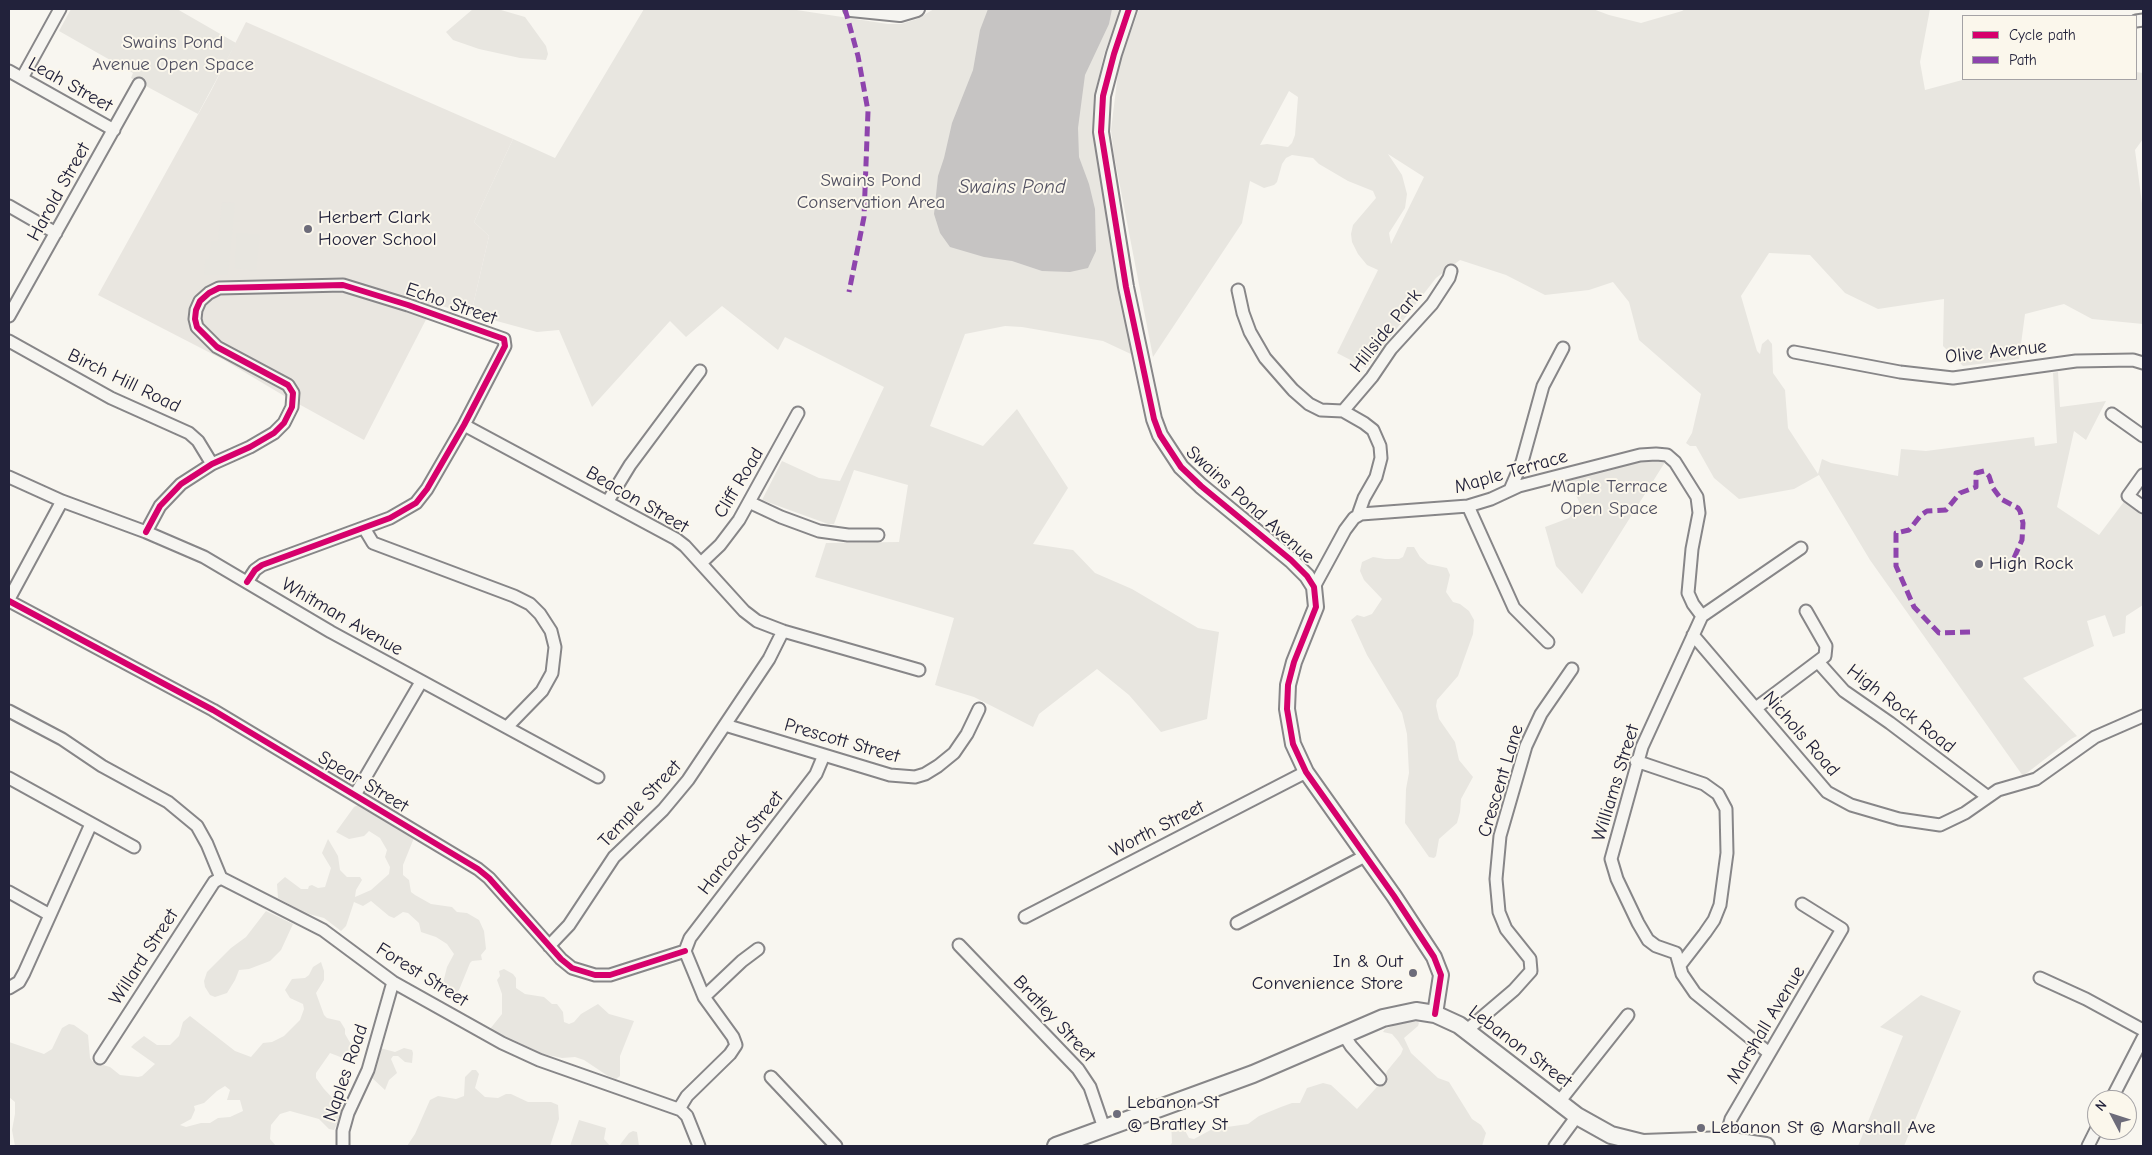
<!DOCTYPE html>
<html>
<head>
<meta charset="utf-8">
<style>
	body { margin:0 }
	#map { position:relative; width:2152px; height:1155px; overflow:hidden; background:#f8f6f0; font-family:"Comic Neue",sans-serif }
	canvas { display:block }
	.frame { position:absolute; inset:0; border:10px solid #22223b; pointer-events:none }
	.legend { position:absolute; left:1962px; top:15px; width:175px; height:65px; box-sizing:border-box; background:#fbf7ec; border:1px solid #a4a2a5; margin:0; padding:6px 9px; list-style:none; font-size:15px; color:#22223b }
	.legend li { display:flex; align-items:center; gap:10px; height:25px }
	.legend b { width:25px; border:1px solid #a4a2a5 }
	.north { position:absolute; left:2087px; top:1090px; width:50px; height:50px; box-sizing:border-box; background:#fbf7ec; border:1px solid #a4a2a5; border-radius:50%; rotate:310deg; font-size:14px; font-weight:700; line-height:20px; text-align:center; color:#22223b }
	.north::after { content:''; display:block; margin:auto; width:18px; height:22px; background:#6d6c7a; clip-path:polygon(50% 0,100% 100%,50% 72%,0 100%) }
</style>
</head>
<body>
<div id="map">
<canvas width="2152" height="1155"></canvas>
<div class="frame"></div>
<ul class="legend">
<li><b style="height:6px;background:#d6006c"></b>Cycle path</li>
<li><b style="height:6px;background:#8e44ad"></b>Path</li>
</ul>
<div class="north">N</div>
</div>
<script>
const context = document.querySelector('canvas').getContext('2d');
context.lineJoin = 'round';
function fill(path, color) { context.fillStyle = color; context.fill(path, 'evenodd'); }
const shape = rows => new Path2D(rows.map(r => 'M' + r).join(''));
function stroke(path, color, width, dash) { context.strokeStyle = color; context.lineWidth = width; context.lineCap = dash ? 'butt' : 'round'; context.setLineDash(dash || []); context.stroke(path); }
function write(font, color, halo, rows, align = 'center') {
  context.font = font + ' "Comic Neue",sans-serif'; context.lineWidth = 4; context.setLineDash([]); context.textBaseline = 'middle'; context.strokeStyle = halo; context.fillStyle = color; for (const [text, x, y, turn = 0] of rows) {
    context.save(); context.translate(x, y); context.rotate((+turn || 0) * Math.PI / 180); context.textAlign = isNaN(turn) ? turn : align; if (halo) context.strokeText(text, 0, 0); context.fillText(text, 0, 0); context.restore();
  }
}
fill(shape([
	[246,22,513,139,474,222,489,236,471,314,434,304,364,440,286,397,224,360,98,295,211,91]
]), '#e9e6e0');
fill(shape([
	[71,9,177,9,236,43,198,114,131,78,133,73,59,31],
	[473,9,501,10,525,17,546,46,548,54,546,60,520,58,479,49,453,40,446,32],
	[644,9,790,9,888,24,901,24,917,19,934,9,1121,9,1104,54,1094,98,1093,130,1133,355,1103,341,1022,327,1005,326,965,334,930,426,983,446,1017,409,1068,488,1033,544,1073,550,1095,573,1132,589,1198,628,1219,632,1207,719,1161,732,1129,695,1097,669,1039,714,1033,727,974,697,935,685,954,618,815,577,826,543,899,542,908,485,854,470,834,524,828,524,762,500,782,461,819,478,840,481,884,387,785,337,778,350,722,306,686,337,670,321,592,407,559,330,537,332,471,314,489,236,474,222,513,139,555,158],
	[1139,9,1593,9,1609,15,1641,23,1682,11,1685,9,1930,9,1920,62,1925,90,1966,79,2136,79,2136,72,2143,73,2143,139,2135,150,2143,211,2143,324,2092,319,2064,304,2025,314,2019,359,1963,366,1943,346,1944,299,1878,309,1845,293,1810,255,1769,253,1741,296,1757,351,1760,354,1762,344,1768,339,1772,344,1773,373,1785,390,1788,428,1818,474,1822,459,1831,463,1898,476,1901,449,1926,451,2034,437,2035,446,2057,443,2053,373,2058,372,2060,407,2106,401,2086,440,2074,431,2057,507,2099,535,2126,499,2143,512,2143,605,2126,616,2125,633,2113,637,2105,615,2087,621,2094,646,2023,678,2077,736,2071,739,2023,776,1870,560,1819,475,1794,489,1739,499,1714,478,1696,446,1690,446,1686,443,1692,433,1701,394,1639,340,1629,302,1613,282,1589,290,1545,295,1506,275,1460,260,1436,278,1366,368,1337,353,1378,270,1367,265,1358,254,1352,242,1351,234,1353,225,1376,198,1373,191,1348,181,1319,164,1313,158,1292,155,1286,158,1282,164,1277,182,1274,185,1264,188,1250,181,1242,223,1153,357,1114,155,1111,130,1119,65],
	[1289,91,1298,97,1295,135,1292,143,1288,147,1267,144,1260,145],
	[1388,154,1424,177,1391,244,1389,233,1405,208,1407,194,1402,175],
	[222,202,235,203,228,275,204,275,205,259,209,259,211,241,218,241],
	[237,233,260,235,256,271,234,268],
	[1650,459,1667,459,1582,594,1556,566,1545,527,1569,518,1580,504,1569,480,1623,463],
	[1407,547,1414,547,1420,557,1428,564,1447,568,1450,575,1446,592,1453,602,1460,604,1469,611,1474,620,1473,634,1458,676,1437,700,1436,706,1439,719,1455,742,1459,760,1473,777,1461,799,1460,812,1457,823,1439,839,1436,856,1434,858,1429,857,1405,823,1406,789,1409,773,1407,734,1402,713,1367,655,1351,620,1357,615,1364,617,1372,614,1382,599,1364,580,1360,571,1362,562,1373,557,1385,559,1399,559,1403,557],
	[358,805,414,838,403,865,403,875,409,880,411,892,415,895,431,904,452,907,457,912,467,913,479,920,484,931,486,949,481,955,482,960,472,961,470,963,459,990,453,998,449,996,443,983,447,967,454,954,447,944,436,937,421,932,419,923,408,913,403,912,394,918,389,916,371,901,363,906,354,902,346,926,341,931,324,918,305,913,278,898,277,884,285,877,301,889,308,889,309,886,312,885,318,888,325,887,331,868,322,853,328,839,338,856,340,870,347,877,360,877,362,880,356,890,355,897,371,890,389,874,390,867,385,857,387,850,380,838,369,831,364,836,349,839,336,832,354,807],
	[266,911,293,924,281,950,270,961,249,969,239,970,235,980,227,993,215,997,210,995,205,987,204,981,207,972,231,948,246,937],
	[321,962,324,971,324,980,316,993,324,1015,327,1018,340,1021,345,1029,345,1034,352,1046,351,1056,348,1060,330,1053,316,1073,316,1078,324,1089,342,1108,343,1113,334,1130,329,1129,319,1119,290,1111,280,1114,271,1125,270,1139,276,1146,15,1146,12,1130,15,1114,15,1102,9,1097,9,1042,44,1054,52,1049,62,1028,69,1024,74,1025,88,1035,90,1058,93,1062,110,1067,120,1075,138,1077,142,1076,155,1064,131,1047,134,1044,144,1036,157,1045,170,1045,179,1036,183,1022,190,1016,235,1051,251,1057,263,1043,272,1042,284,1036,300,1020,304,1009,303,1004,290,998,285,990,292,979,305,978,309,975,313,967],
	[225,1086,230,1090,227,1100,240,1100,243,1111,230,1117,218,1118,210,1123,201,1123,186,1127,180,1125,191,1119,195,1110,194,1106,204,1103,217,1091],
	[504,969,513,974,516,978,516,988,525,994,544,997,552,1004,557,1004,563,1012,564,1022,569,1024,574,1022,581,1014,598,1004,609,1014,634,1021,620,1056,620,1076,616,1079,608,1076,584,1060,575,1057,562,1058,543,1054,490,1029,502,1014,502,994,497,980,500,976,499,971],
	[1921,995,1961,1011,1904,1146,1858,1146,1903,1036,1880,1027],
	[1417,1021,1419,1023,1418,1026,1404,1038,1411,1053,1438,1078,1449,1082,1472,1119,1481,1125,1486,1133,1482,1146,1169,1146,1172,1143,1171,1122,1172,1120,1182,1125,1189,1138,1194,1139,1218,1126,1227,1127,1248,1124,1259,1116,1281,1107,1292,1103,1300,1103,1307,1088,1323,1083,1331,1085,1357,1109,1384,1079,1387,1071,1401,1054,1403,1049,1398,1041,1392,1034,1383,1032,1385,1029,1400,1023],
	[380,1048,395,1052,404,1048,412,1050,413,1053,412,1063,405,1062,398,1056,393,1056,391,1059,397,1073,389,1080,385,1090,371,1077],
	[472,1070,476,1070,479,1074,475,1088,485,1097,498,1098,506,1094,511,1094,528,1102,551,1102,558,1105,559,1119,550,1146,407,1146,415,1134,430,1100,438,1096,456,1099,464,1096,465,1077],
	[579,1120,606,1128,604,1139,610,1146,619,1146,629,1133,633,1131,637,1132,639,1146,570,1146]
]), '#e8e6e0');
fill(shape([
	[988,9,1112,9,1109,24,1085,75,1078,128,1079,157,1089,184,1095,209,1096,251,1088,268,1070,272,1042,271,1012,261,984,257,950,247,940,233,934,214,938,176,944,158,952,123,973,70,980,30]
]), '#c6c4c3');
const minor = shape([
	[2136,21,2143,20],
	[9,71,114,130],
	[22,78,60,9],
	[9,206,56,233],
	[1238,290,1243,313,1250,332,1265,358,1293,390,1309,404,1321,410,1343,411,1364,423,1373,430,1380,446,1381,458,1376,477,1364,498,1358,515],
	[9,316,139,84],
	[9,341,111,398,189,433,198,441,212,464],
	[1794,352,1900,372,1953,378,2076,361,2133,360,2143,363],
	[1343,411,1372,377,1391,349,1432,304,1449,278,1451,271],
	[2112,414,2143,436],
	[464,425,676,539,685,546,744,611,757,621,783,631,919,670],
	[2143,475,2128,496,2143,507],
	[9,477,62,501,146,532,204,557,331,632,598,777],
	[1510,490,1522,462,1543,386,1563,348],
	[608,501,630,465,700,371],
	[751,503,781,517,819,531,848,535,878,535],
	[1468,506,1514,608,1548,642],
	[364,528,373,543,514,596,530,604,540,614,551,631,555,647,552,673,542,691,507,727],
	[146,532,160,506,181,484,212,464,250,447,274,433,284,423,292,407,293,393,288,385,217,347,197,327,195,319,196,310,200,301,209,293,219,288,343,285,408,305,504,339,505,346,464,425,427,489,416,503,390,518,262,565,255,570,247,582],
	[701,563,720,545,739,520,798,413],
	[1314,587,1345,530,1354,518,1361,514,1468,506,1491,499,1519,486,1640,455,1656,454,1667,455,1675,462,1697,497,1699,513,1692,549,1688,593,1693,604,1702,616],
	[9,599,62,501],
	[9,601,213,710,478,869,489,878,561,959,572,968,595,975,610,975,685,951],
	[1693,635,1827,792,1851,805,1899,819,1940,825,1965,813,1998,790,2036,779,2095,737,2143,716],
	[1819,663,1844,691,1890,723,1988,797],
	[1756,708,1825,656,1826,646,1806,611],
	[9,711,62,739,102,766,168,802,197,826,207,844,221,878],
	[725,725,890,775,915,777,925,774,938,766,954,753,967,734,979,709],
	[1636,761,1704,784,1718,794,1726,809,1727,853,1720,905,1714,920,1705,933,1681,964],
	[9,778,134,847],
	[355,795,421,682],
	[221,878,323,930,393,982,502,1043,539,1060,681,1110,687,1116,699,1146],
	[9,892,50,915],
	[1025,917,1306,772],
	[1237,923,1365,856],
	[959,945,1078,1069,1090,1087,1104,1128],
	[549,946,569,925,614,857,663,810,688,780,769,659,783,631],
	[685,951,690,938,816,774,824,755],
	[2040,978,2086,999,2143,1030],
	[9,988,19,982,24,973,91,824],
	[704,997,742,961,758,949],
	[1467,1030,1514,990,1531,971,1530,959,1506,929,1499,912,1496,879,1500,836,1526,746,1541,714,1572,669],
	[1344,1035,1351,1046,1380,1079],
	[1769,1053,1695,993,1682,974,1676,953,1656,946,1648,940,1638,923,1617,879,1611,859,1642,747,1702,616,1801,548],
	[100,1058,214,882,221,878],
	[771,1077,836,1146],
	[2111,1100,2143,1038],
	[1559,1102,1628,1015],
	[679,1109,687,1096,730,1054,736,1045,733,1037,704,997,685,951],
	[1725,1140,1731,1119,1842,929,1802,904],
	[343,1146,343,1131,348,1113,368,1070,393,982],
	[1555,1146,1577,1116],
	[2088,1146,2097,1128]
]);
const tertiary = shape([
	[851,9,900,14,917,9],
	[1129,9,1114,54,1103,96,1101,132,1126,287,1154,419,1160,435,1181,467,1201,486,1291,560,1307,576,1314,587,1316,607,1294,662,1288,685,1287,709,1293,744,1306,772,1394,896,1434,957,1441,975,1435,1014]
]);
const secondary = shape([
	[1056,1146,1253,1074,1383,1018,1416,1011,1435,1014,1459,1025,1577,1116,1611,1135,1643,1143,1725,1140,1766,1146]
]);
stroke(minor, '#878688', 15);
stroke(tertiary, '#878688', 18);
stroke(secondary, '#878688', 20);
stroke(minor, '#f6f5f1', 11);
stroke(tertiary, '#f6f5f1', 14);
stroke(secondary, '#f6f5f1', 16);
stroke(shape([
	[845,9,858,56,868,111,864,217,849,292],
	[1970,632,1939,633,1914,607,1896,566,1896,533,1909,530,1921,515,1927,511,1946,510,1960,493,1976,487,1976,473,1984,471,1989,476,1993,488,2001,499,2018,508,2020,511,2023,523,2022,540,2014,558]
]), '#8e44ad', 5, [10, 5]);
stroke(shape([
	[1129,9,1114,54,1103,96,1101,132,1126,287,1154,419,1160,435,1181,467,1201,486,1291,560,1307,576,1314,587,1316,607,1294,662,1288,685,1287,709,1293,744,1306,772,1394,896,1434,957,1441,975,1435,1014],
	[146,532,160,506,181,484,212,464,250,447,274,433,284,423,292,407,293,393,288,385,217,347,197,327,195,319,196,310,200,301,209,293,219,288,343,285,408,305,504,339,505,346,464,425,427,489,416,503,390,518,262,565,255,570,247,582],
	[9,601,213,710,478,869,489,878,561,959,572,968,595,975,610,975,685,951]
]), '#d6006c', 6);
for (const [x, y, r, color] of [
	[308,229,5,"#6d6c7a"],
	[1979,564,5,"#6d6c7a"],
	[1413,973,5,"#6d6c7a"],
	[1117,1114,5,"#6d6c7a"],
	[1701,1128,5,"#6d6c7a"]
]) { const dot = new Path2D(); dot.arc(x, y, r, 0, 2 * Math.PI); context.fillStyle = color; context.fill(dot); stroke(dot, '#fbf7ec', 2); }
write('19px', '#505061', '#fbf7ec', [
	["Swains Pond",173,43],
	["Avenue Open Space",173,65],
	["Swains Pond",871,181],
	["Conservation Area",871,203],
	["Maple Terrace",1609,487],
	["Open Space",1609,509]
]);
write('19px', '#22223b', '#fbf7ec', [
	["Leah Street",70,85,29],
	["Harold Street",59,192,-61],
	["Echo Street",451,304,19],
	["Hillside Park",1386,331,-51],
	["Olive Avenue",1996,352,-6],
	["Birch Hill Road",124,381,26],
	["Maple Terrace",1511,472,-16],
	["Cliff Road",739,483,-59],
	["Beacon Street",637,500,30],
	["Swains Pond Avenue",1250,505,42],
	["Whitman Avenue",342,617,30],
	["High Rock Road",1901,709,38],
	["Nichols Road",1801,734,49],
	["Prescott Street",842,741,16],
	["Crescent Lane",1501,781,-73],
	["Spear Street",363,782,31],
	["Williams Street",1616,783,-73],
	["Temple Street",640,804,-47],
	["Worth Street",1157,829,-27],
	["Hancock Street",741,843,-52],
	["Willard Street",144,957,-57],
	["Forest Street",422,975,32],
	["Bratley Street",1054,1019,47],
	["Marshall Avenue",1766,1025,-59],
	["Lebanon Street",1520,1047,37],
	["Naples Road",346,1073,-71]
]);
write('19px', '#22223b', '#fbf7ec', [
	["Herbert Clark",318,218],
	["Hoover School",318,240],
	["High Rock",1989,564],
	["In & Out",1403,962,"right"],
	["Convenience Store",1403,984,"right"],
	["Lebanon St",1127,1103],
	["@ Bratley St",1127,1125],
	["Lebanon St @ Marshall Ave",1711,1128]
], 'left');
write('italic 20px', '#545364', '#fbf7ec', [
	["Swains Pond",1012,187]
]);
</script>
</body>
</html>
